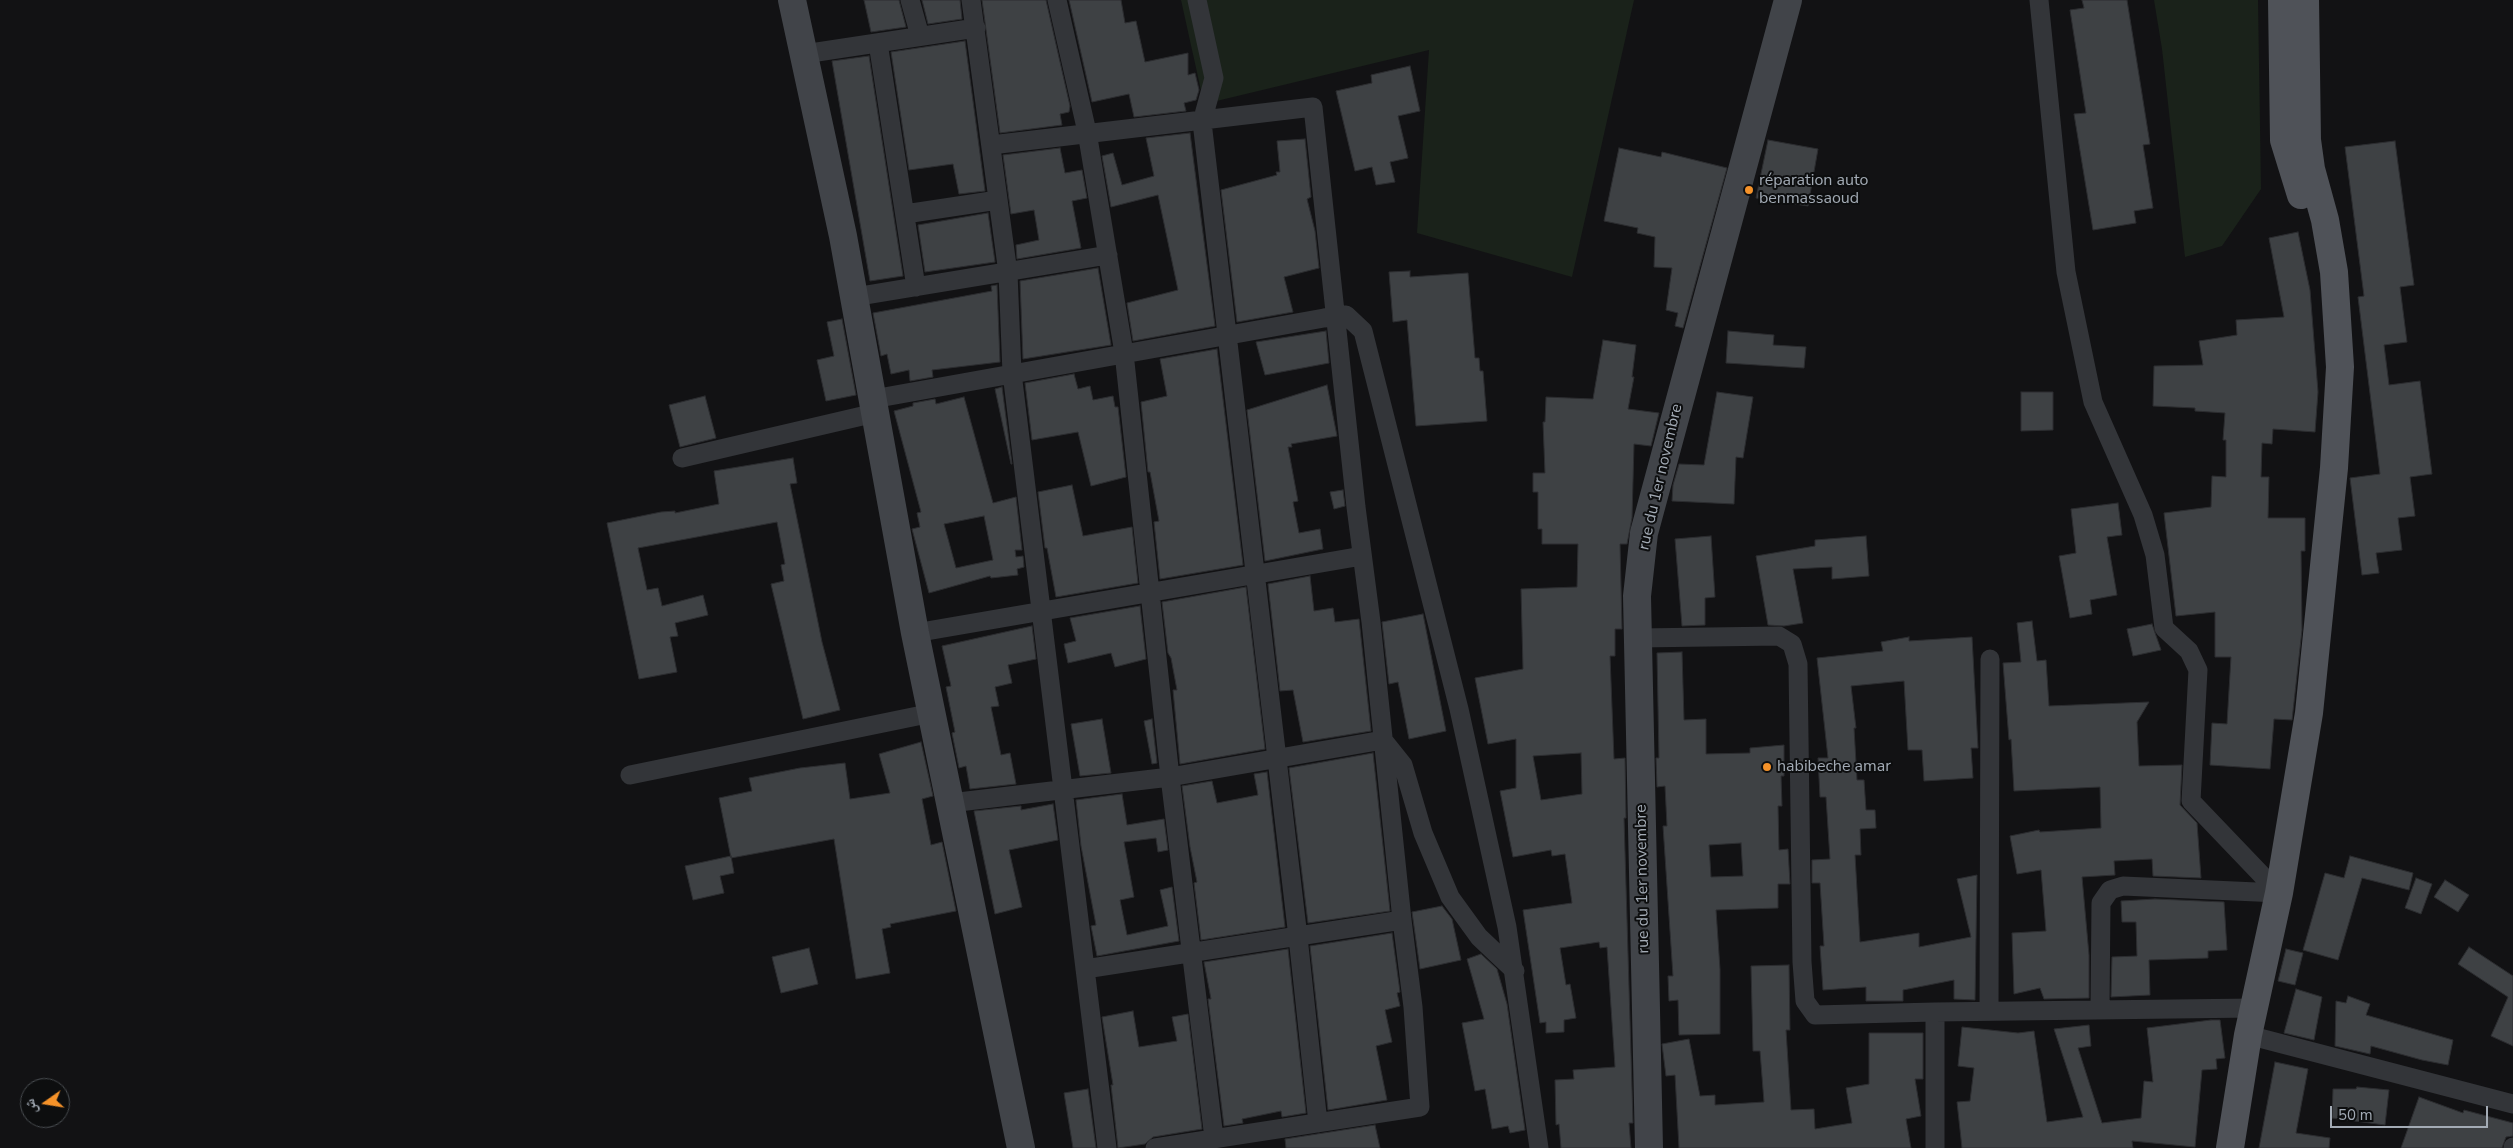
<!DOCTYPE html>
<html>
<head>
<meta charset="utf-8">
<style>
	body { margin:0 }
	#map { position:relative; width:2513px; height:1148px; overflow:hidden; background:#121214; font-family:"Nunito Sans","Noto Naskh Arabic",sans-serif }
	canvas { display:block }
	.north { position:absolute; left:20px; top:1078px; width:50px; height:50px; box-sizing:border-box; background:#0d0e0f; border:1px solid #494d51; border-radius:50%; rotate:257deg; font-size:14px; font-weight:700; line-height:20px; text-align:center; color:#a3abb5 }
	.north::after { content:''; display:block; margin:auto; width:18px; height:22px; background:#f59229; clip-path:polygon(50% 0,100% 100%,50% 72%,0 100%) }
	.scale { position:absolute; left:2330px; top:1106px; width:158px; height:22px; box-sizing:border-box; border:2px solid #a3abb5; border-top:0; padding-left:6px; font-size:15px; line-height:18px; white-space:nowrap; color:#a3abb5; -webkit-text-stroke:4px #0d0e0f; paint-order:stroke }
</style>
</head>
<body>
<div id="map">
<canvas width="2513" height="1148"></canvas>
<div class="north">ش</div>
<div class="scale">50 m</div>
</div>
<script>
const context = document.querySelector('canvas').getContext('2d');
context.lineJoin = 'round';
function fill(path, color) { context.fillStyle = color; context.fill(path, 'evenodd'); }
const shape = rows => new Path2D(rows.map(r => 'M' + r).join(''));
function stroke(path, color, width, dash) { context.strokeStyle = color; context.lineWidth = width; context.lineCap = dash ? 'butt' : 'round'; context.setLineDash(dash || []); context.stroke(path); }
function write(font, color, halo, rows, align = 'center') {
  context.font = font + ' "Nunito Sans",sans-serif'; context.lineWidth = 4; context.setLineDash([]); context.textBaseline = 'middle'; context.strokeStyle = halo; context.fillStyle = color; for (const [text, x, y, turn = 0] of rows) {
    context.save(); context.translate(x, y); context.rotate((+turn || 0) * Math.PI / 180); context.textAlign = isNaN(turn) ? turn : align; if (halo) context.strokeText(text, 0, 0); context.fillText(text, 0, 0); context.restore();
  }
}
fill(shape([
	[1181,0,1634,0,1572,277,1417,233,1429,50,1204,104],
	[2154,0,2258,0,2261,189,2222,246,2185,257,2162,49]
]), '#1a221a');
const building = shape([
	[864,0,899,0,906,27,871,32,864,0],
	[922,0,960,0,962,19,928,24,922,0],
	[982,0,1046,0,1070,106,1069,112,1060,114,1062,125,1000,133,982,0],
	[1069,0,1121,0,1125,23,1136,21,1145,62,1188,53,1188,75,1195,73,1199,90,1196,100,1184,103,1186,111,1134,117,1129,94,1092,102,1069,0],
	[2082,0,2127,0,2150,144,2143,145,2153,208,2134,211,2136,223,2093,230,2074,114,2086,113,2070,10,2084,8,2082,0],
	[965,41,985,191,959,194,953,164,909,170,891,52,965,41],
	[869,56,903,276,870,281,832,61,869,56],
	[1410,66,1420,111,1398,116,1408,158,1390,162,1395,182,1376,185,1372,167,1355,171,1336,91,1372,83,1371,75,1410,66],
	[1190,133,1215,326,1133,341,1127,303,1178,290,1158,195,1111,207,1102,156,1113,153,1122,185,1154,176,1146,138,1190,133],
	[1305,139,1311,197,1307,199,1315,231,1319,268,1284,277,1293,312,1237,322,1221,190,1277,175,1276,172,1280,172,1277,141,1305,139],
	[1768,140,1818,149,1808,206,1756,198,1768,140],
	[2395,141,2414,285,2400,287,2407,342,2384,345,2389,385,2420,381,2432,474,2410,477,2415,516,2398,518,2402,550,2376,553,2379,573,2362,575,2350,478,2380,474,2358,297,2364,296,2345,147,2395,141],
	[1060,148,1065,173,1082,170,1087,198,1072,201,1081,248,1017,259,1016,245,1039,240,1034,210,1011,214,1003,155,1060,148],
	[1619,148,1661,157,1662,152,1727,168,1683,328,1675,326,1678,313,1666,310,1672,268,1654,267,1655,237,1637,233,1638,228,1604,221,1619,148],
	[988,213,995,262,925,272,918,225,988,213],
	[2298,232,2310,290,2318,392,2315,432,2273,429,2272,444,2262,443,2261,477,2269,477,2268,518,2305,518,2305,551,2301,551,2302,630,2292,720,2274,719,2270,769,2210,765,2212,723,2227,724,2231,657,2215,657,2215,612,2176,616,2164,513,2211,507,2212,476,2226,477,2226,440,2223,440,2225,413,2195,411,2195,408,2153,406,2154,366,2203,365,2199,341,2237,335,2236,320,2284,317,2269,238,2298,232],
	[1098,268,1111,345,1023,359,1020,281,1098,268],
	[1410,271,1410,277,1468,273,1475,358,1479,358,1480,371,1483,371,1487,421,1416,426,1407,320,1393,322,1389,272,1410,271],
	[997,285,1000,362,932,370,933,377,910,381,909,370,891,374,887,354,881,356,873,313,992,291,991,286,997,285],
	[842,319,856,395,826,401,817,360,834,356,827,322,842,319],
	[1326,331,1329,363,1265,375,1256,342,1326,331],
	[1728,331,1774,335,1773,345,1806,347,1804,368,1726,363,1728,331],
	[1603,340,1636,345,1632,377,1634,377,1628,409,1659,413,1651,446,1634,444,1632,518,1627,544,1620,544,1622,629,1615,629,1615,656,1610,656,1614,759,1625,758,1626,818,1624,818,1633,1123,1629,1123,1631,1148,1561,1148,1559,1124,1556,1125,1555,1080,1574,1079,1573,1070,1615,1067,1607,947,1600,948,1599,942,1560,948,1566,985,1570,984,1576,1018,1564,1020,1564,1032,1546,1033,1546,1022,1540,1023,1523,910,1572,903,1565,854,1552,856,1551,850,1513,857,1500,791,1516,788,1516,739,1488,744,1475,678,1523,669,1521,589,1577,587,1578,544,1542,544,1542,529,1538,529,1538,492,1533,492,1533,473,1545,473,1543,422,1545,422,1546,397,1593,399,1603,340],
	[1581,753,1582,794,1541,800,1533,756,1581,753],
	[1217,349,1243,565,1160,579,1154,522,1159,521,1150,472,1148,472,1141,402,1167,396,1160,359,1217,349],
	[1074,374,1078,389,1090,386,1093,400,1113,396,1115,407,1118,407,1126,477,1091,486,1078,432,1032,440,1025,383,1074,374],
	[1327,385,1337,436,1291,444,1292,447,1288,447,1298,501,1293,502,1299,533,1320,529,1323,549,1265,561,1247,410,1327,385],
	[1002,387,1012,464,1011,464,995,389,1002,387],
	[1717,392,1753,397,1743,458,1736,457,1734,504,1672,501,1673,485,1679,464,1704,465,1717,392],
	[2021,392,2053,392,2053,430,2021,431,2021,392],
	[705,396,716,438,680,447,669,405,705,396],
	[964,397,993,503,1016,497,1022,550,1015,550,1016,557,1023,556,1024,567,1017,569,1018,575,991,578,990,576,929,593,912,529,920,527,917,513,921,512,894,411,913,406,913,403,935,399,936,404,964,397],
	[984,516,993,560,956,568,944,524,984,516],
	[793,458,797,483,790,484,822,642,840,710,803,719,771,584,784,581,781,565,785,564,777,522,638,548,647,590,658,588,662,606,703,595,708,615,675,623,678,636,670,637,677,672,639,679,607,523,661,512,675,511,675,513,719,504,714,471,793,458],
	[1072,485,1083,536,1132,527,1138,583,1056,597,1047,548,1045,548,1038,492,1072,485],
	[1343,490,1345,506,1334,509,1330,492,1343,490],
	[2118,503,2122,535,2107,537,2117,595,2090,600,2092,614,2070,618,2059,556,2076,553,2071,509,2118,503],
	[1711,536,1715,597,1705,598,1705,625,1682,626,1675,539,1711,536],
	[1866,536,1869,576,1832,579,1832,567,1793,569,1803,623,1784,626,1768,625,1756,556,1815,546,1815,540,1866,536],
	[1310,576,1314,611,1333,608,1335,622,1359,619,1371,731,1303,742,1293,690,1280,691,1268,584,1310,576],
	[1246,587,1265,749,1180,764,1173,690,1177,690,1171,658,1168,653,1162,602,1246,587],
	[1140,606,1146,659,1115,667,1111,653,1068,663,1064,644,1076,641,1070,618,1140,606],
	[1423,614,1446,731,1409,739,1398,682,1389,684,1382,622,1423,614],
	[2032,621,2037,661,2046,660,2049,706,2149,702,2137,722,2139,766,2182,765,2180,805,2197,823,2201,878,2153,876,2152,859,2114,861,2115,875,2082,877,2089,955,2089,998,2044,999,2040,988,2014,994,2012,933,2046,931,2041,870,2017,874,2010,836,2039,830,2040,832,2101,828,2100,787,2014,791,2011,739,2009,740,2003,663,2021,662,2017,623,2032,621],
	[2152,624,2161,650,2133,656,2127,629,2152,624],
	[1032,626,1036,659,1008,665,1012,683,995,687,999,706,991,707,1001,755,1010,753,1016,784,970,789,966,766,959,768,952,733,955,732,946,687,951,686,942,646,1032,626],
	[1909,637,1909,641,1972,637,1978,748,1971,748,1973,778,1924,781,1922,750,1908,750,1904,681,1851,686,1856,728,1854,728,1857,780,1864,780,1866,810,1875,810,1876,828,1860,829,1861,855,1855,855,1860,942,1919,933,1919,947,1971,937,1957,879,1977,875,1975,1000,1954,999,1954,980,1903,990,1903,1001,1866,1001,1866,987,1823,990,1820,946,1824,946,1820,883,1812,883,1812,860,1830,859,1826,797,1820,797,1818,758,1828,758,1817,658,1883,651,1881,642,1909,637],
	[1682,652,1684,720,1706,719,1706,754,1750,753,1750,748,1784,745,1784,776,1781,776,1782,806,1778,806,1779,850,1788,849,1790,884,1778,884,1778,908,1716,910,1720,969,1720,1034,1679,1035,1678,1000,1669,1001,1668,976,1673,976,1663,826,1667,826,1665,786,1657,787,1656,758,1659,758,1657,653,1682,652],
	[1741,843,1743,876,1711,877,1709,845,1741,843],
	[1102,719,1111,773,1080,776,1071,724,1102,719],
	[1152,719,1157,763,1152,764,1144,721,1152,719],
	[921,742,933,796,922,799,931,845,942,842,956,911,890,924,891,927,882,929,890,973,856,979,834,839,731,858,719,798,752,791,749,778,800,768,845,763,850,799,890,793,879,754,921,742],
	[1373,753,1390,911,1308,923,1289,768,1373,753],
	[1267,772,1285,927,1201,940,1194,883,1197,882,1190,847,1182,786,1212,781,1217,803,1258,795,1254,774,1267,772],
	[1122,794,1127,825,1164,819,1168,850,1158,852,1156,838,1124,842,1134,897,1120,900,1127,935,1168,926,1160,890,1172,887,1179,941,1097,956,1091,926,1096,925,1081,846,1076,800,1122,794],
	[1053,804,1058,840,1009,850,1022,907,995,914,974,811,1021,806,1021,810,1053,804],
	[731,856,734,873,720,876,724,893,693,900,685,866,731,856],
	[2350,856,2413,873,2409,890,2362,878,2338,960,2303,950,2325,873,2344,878,2350,856],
	[2416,878,2432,884,2421,914,2405,908,2416,878],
	[2445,880,2469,895,2458,912,2434,897,2445,880],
	[2155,899,2224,902,2227,950,2208,951,2208,958,2149,960,2150,995,2111,997,2112,957,2137,956,2136,922,2122,922,2121,901,2155,899],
	[1442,906,1452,919,1461,960,1420,969,1412,912,1442,906],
	[1392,933,1400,992,1397,993,1400,1006,1385,1010,1392,1042,1376,1046,1387,1100,1328,1110,1310,946,1392,933],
	[2469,947,2513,976,2513,1046,2491,1036,2508,997,2458,964,2469,947],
	[809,948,818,984,781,993,772,957,809,948],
	[1288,949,1306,1113,1282,1117,1281,1111,1242,1119,1243,1123,1224,1126,1208,999,1211,999,1204,962,1288,949],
	[2286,949,2303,953,2295,985,2278,981,2286,949],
	[1481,954,1497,969,1507,1004,1525,1130,1510,1133,1508,1126,1492,1129,1485,1089,1475,1091,1462,1023,1484,1019,1467,959,1481,954],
	[1789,965,1790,1030,1786,1030,1791,1110,1814,1109,1815,1129,1852,1123,1846,1088,1869,1084,1869,1033,1923,1033,1923,1079,1915,1079,1921,1116,1906,1119,1911,1148,1679,1148,1675,1075,1666,1076,1662,1044,1689,1039,1700,1096,1715,1095,1715,1105,1764,1102,1760,1051,1753,1051,1751,966,1789,965],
	[2296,989,2322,997,2314,1040,2284,1033,2296,989],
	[2348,996,2370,1004,2366,1015,2453,1040,2448,1065,2422,1060,2371,1046,2370,1054,2335,1046,2336,1001,2346,1003,2348,996],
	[1133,1011,1139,1047,1177,1041,1172,1017,1188,1014,1202,1129,1153,1137,1145,1144,1118,1148,1111,1085,1113,1085,1102,1017,1133,1011],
	[2211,1020,2220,1020,2225,1058,2216,1059,2217,1069,2202,1070,2195,1147,2132,1141,2133,1148,1962,1148,1957,1102,1970,1101,1974,1068,1958,1066,1962,1027,2018,1033,2034,1031,2047,1122,2083,1117,2054,1029,2089,1025,2091,1046,2078,1048,2102,1123,2141,1118,2144,1081,2153,1082,2147,1028,2211,1020],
	[2275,1062,2308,1069,2296,1133,2330,1138,2329,1148,2259,1148,2275,1062],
	[2357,1087,2389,1090,2385,1125,2332,1118,2333,1089,2356,1089,2357,1087],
	[1088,1089,1096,1148,1073,1148,1064,1093,1088,1089],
	[2419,1097,2463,1113,2464,1110,2513,1123,2513,1136,2506,1137,2502,1148,2401,1148,2419,1097],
	[1375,1125,1380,1148,1286,1148,1285,1139,1375,1125]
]);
fill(building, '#3e4144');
stroke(building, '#2c2d30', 1);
stroke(shape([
	[910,0,920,36],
	[971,0,1008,273,1012,373,1107,1148],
	[1057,0,1087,132,1124,353,1170,777,1214,1138],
	[1197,0,1214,78,1202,122,1298,937,1318,1123],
	[2039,0,2066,272,2093,402,2143,515,2155,555,2164,628,2189,651,2198,670,2191,801,2279,893],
	[878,43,916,287],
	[804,54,976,28],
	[991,145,1313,107,1356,507,1371,622,1402,920,1413,1007,1420,1107,1155,1148],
	[905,214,998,200],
	[854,297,1108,255],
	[873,399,1324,318,1346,315,1363,331,1459,709,1507,927,1539,1148],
	[682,458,875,413],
	[915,633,1362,556],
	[1638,638,1779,636,1792,644,1798,664,1802,962,1805,1001,1815,1015,1935,1012],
	[630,775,932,713],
	[950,803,1170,777,1383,740,1403,765,1423,833,1450,897,1479,937,1515,971],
	[1085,969,1402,920],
	[2100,1009,2101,903,2110,890,2123,886,2279,893],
	[1989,1010,1990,659],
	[2248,1035,2513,1104],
	[1935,1148,1935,1012,2254,1008],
	[2513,1148,2513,1147]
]), '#333539', 19);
stroke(shape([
	[792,0,843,236,915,633,1021,1148],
	[1649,1148,1637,596,1644,533,1788,0]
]), '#414449', 28);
stroke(shape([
	[2282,0,2284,140,2301,195],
	[2230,1148,2248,1035,2279,893,2309,713,2334,468,2340,367,2334,272,2325,220,2311,169,2307,140,2305,0]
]), '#4f5258', 28);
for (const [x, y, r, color] of [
	[1749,190,5,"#f59229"],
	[1767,767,5,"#f59229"]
]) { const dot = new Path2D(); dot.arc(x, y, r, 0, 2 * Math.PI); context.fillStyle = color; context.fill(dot); stroke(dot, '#0d0e0f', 2); }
write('16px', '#a3abb5', '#0d0e0f', [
	["réparation auto",1759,181],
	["benmassaoud",1759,199],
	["habibeche amar",1777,767]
], 'left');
write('16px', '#a3abb5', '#0d0e0f', [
	["rue du 1er novembre",1661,477,-77],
	["rue du 1er novembre",1643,879,-91]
]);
</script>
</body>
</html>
